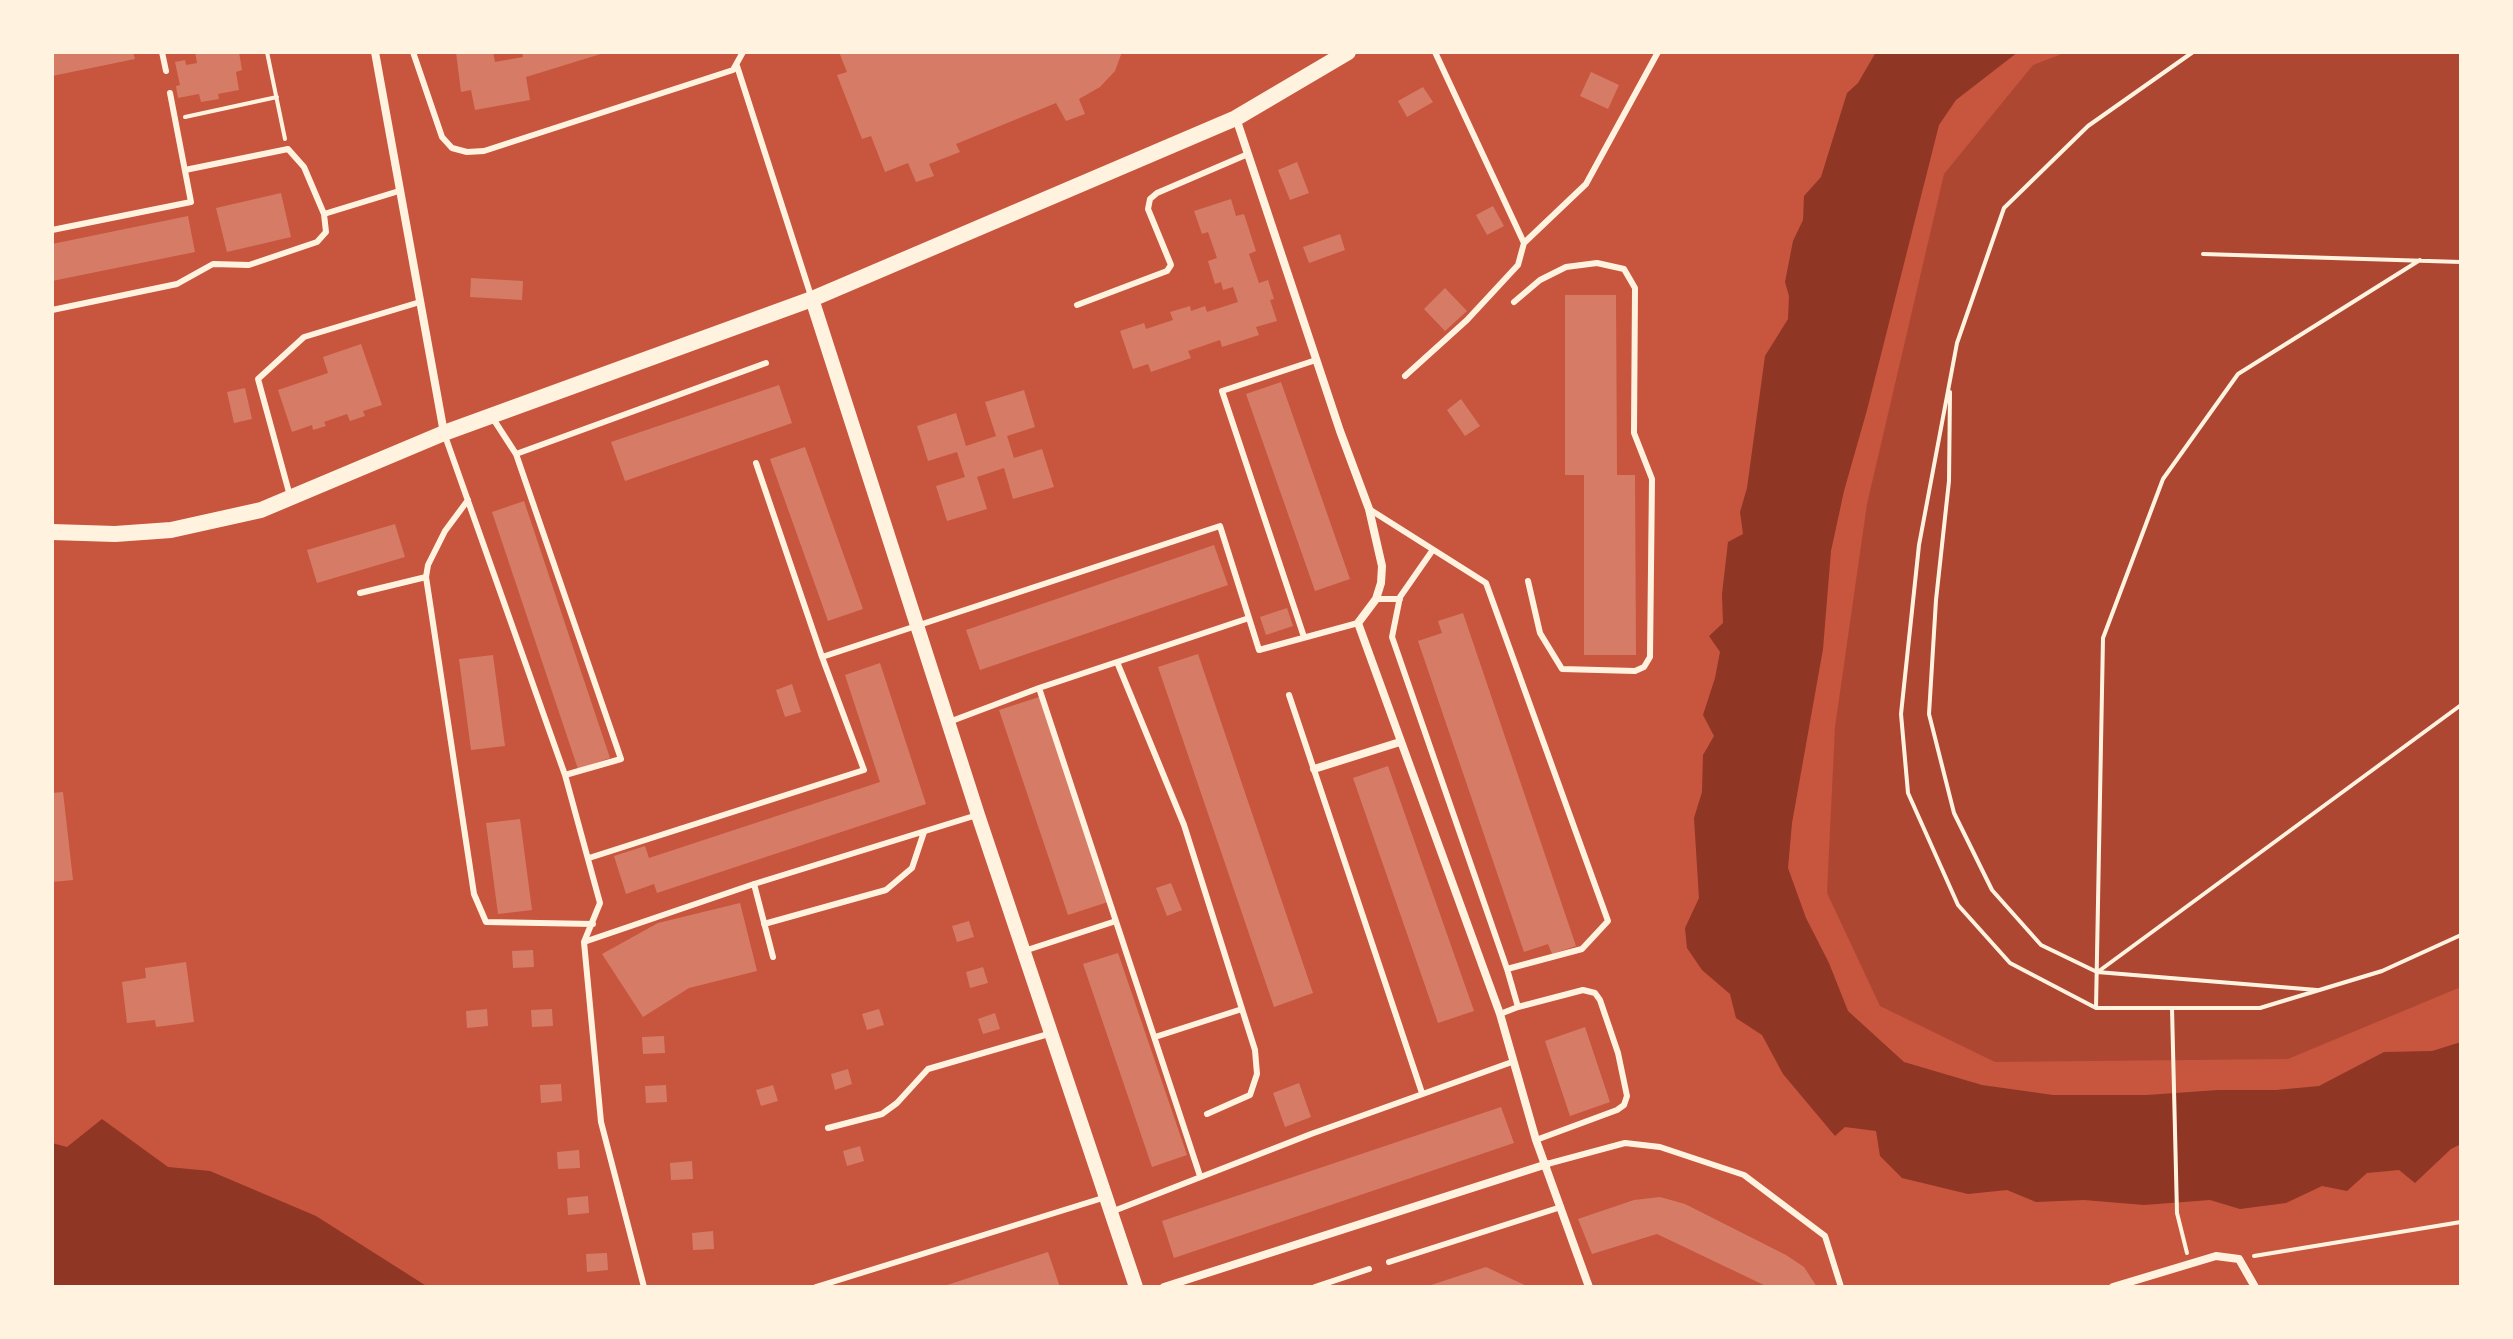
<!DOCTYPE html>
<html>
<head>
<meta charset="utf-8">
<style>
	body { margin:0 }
	#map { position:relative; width:2513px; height:1339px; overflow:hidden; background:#c8553d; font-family:"Roboto Condensed",sans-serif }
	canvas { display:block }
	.frame { position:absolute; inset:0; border:54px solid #fff3e0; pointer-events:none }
</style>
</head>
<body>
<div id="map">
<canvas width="2513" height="1339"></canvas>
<div class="frame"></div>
</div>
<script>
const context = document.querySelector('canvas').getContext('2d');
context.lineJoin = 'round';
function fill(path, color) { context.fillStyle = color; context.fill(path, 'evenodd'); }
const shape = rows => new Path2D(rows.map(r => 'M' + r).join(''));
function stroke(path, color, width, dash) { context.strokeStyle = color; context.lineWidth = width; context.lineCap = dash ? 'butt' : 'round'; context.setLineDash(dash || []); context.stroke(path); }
fill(shape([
	[2067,52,2461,52,2461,987,2288,1059,1995,1062,1880,1006,1827,893,1835,727,1867,504,1944,174,2033,65]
]), '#ae4732');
fill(shape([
	[1876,52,2018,52,1956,100,1939,125,1867,410,1844,491,1831,551,1823,649,1792,823,1788,868,1806,918,1829,963,1848,1011,1904,1062,1982,1085,2053,1095,2147,1095,2218,1090,2276,1090,2319,1086,2384,1052,2432,1051,2461,1042,2461,1144,2451,1149,2415,1183,2399,1170,2367,1173,2347,1191,2322,1186,2286,1203,2240,1209,2210,1200,2144,1205,2084,1200,2036,1202,2007,1190,1968,1194,1902,1178,1880,1156,1876,1131,1845,1127,1835,1136,1783,1074,1762,1035,1736,1018,1730,994,1702,970,1687,948,1685,928,1699,898,1694,818,1702,792,1703,755,1714,736,1703,715,1715,678,1720,652,1709,636,1723,623,1722,594,1728,542,1743,534,1740,512,1747,488,1765,356,1788,319,1789,296,1785,282,1793,241,1803,220,1804,196,1821,177,1847,93,1858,83],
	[102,1119,168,1167,210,1171,316,1216,428,1287,52,1287,52,1143,67,1147]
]), '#8f3625');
fill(shape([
	[52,52,133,52,135,59,52,76],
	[195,52,239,52,242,70,236,72,239,90,218,94,219,99,201,102,199,94,178,98,176,86,180,85,175,62,185,60,186,65,197,63],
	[456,52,493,52,495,62,523,57,522,52,604,53,526,77,530,100,475,110,471,90,461,92],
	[839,52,1122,52,1115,71,1100,87,1079,99,1085,114,1066,121,1056,103,956,144,960,152,929,164,934,176,916,182,908,163,885,172,871,136,862,139,837,75,847,72],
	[1591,72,1619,85,1608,109,1580,96],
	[1423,87,1433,102,1407,117,1398,101],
	[1297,162,1309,193,1290,200,1278,170],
	[281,193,291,237,227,252,216,208],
	[1231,199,1236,216,1244,214,1256,251,1249,254,1259,283,1268,280,1274,299,1270,300,1277,321,1256,327,1259,335,1222,347,1220,340,1188,351,1191,358,1151,372,1148,364,1133,369,1120,331,1144,323,1146,329,1173,320,1170,312,1190,306,1191,311,1205,306,1207,312,1238,302,1233,287,1223,290,1221,282,1215,284,1208,261,1217,258,1208,232,1202,234,1194,211],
	[1493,206,1504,226,1487,235,1476,215],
	[188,216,195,252,52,281,52,244],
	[1340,234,1345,250,1309,263,1303,247],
	[471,278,523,281,522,300,470,297],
	[1445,288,1467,311,1445,331,1424,309],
	[1565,295,1616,295,1617,475,1635,475,1636,655,1584,655,1584,475,1565,475],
	[361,344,382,405,363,411,365,416,350,421,347,414,324,422,326,426,313,430,312,425,292,432,278,390,328,373,323,357],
	[1281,382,1350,579,1315,591,1246,394],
	[779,385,792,423,625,481,611,442],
	[245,388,252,419,234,423,227,392],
	[1024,390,1035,427,1007,436,1014,458,1042,449,1054,487,1013,499,1004,468,977,477,987,509,947,521,936,486,965,477,957,452,928,461,917,426,956,413,966,446,996,436,985,402],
	[1461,399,1480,426,1465,436,1447,410],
	[805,447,863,609,828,621,770,459],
	[524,501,610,758,578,769,492,512],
	[395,524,405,557,317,583,307,550],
	[1214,545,1228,585,980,670,966,630],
	[1287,608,1293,626,1266,635,1260,617],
	[1463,613,1576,946,1552,954,1548,944,1524,952,1418,641,1442,633,1438,621],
	[1198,654,1313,993,1274,1007,1158,667],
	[493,655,505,746,471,750,459,659],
	[880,663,926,804,657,893,654,884,626,894,614,856,645,846,649,858,880,782,845,675],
	[792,684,801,712,785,717,776,690],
	[1039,697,1108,902,1068,915,999,710],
	[1388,766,1474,1011,1438,1023,1353,778],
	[63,792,73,880,52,882,52,793],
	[520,819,532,910,498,914,486,823],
	[1171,883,1182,910,1167,916,1156,888],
	[740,903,757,971,689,988,643,1017,602,954,658,923],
	[969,921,974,937,957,942,952,926],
	[533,950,534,967,513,968,512,951],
	[1118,953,1187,1155,1152,1167,1083,964],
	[186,962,194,1022,156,1027,155,1020,127,1023,122,982,146,978,145,968],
	[983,967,988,983,970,988,966,972],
	[487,1009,488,1026,467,1028,466,1011],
	[552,1009,553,1026,532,1027,531,1010],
	[879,1009,884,1025,867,1030,862,1014],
	[995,1013,1000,1029,983,1034,978,1019],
	[1585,1027,1610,1102,1570,1116,1545,1041],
	[664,1036,665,1053,643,1054,642,1037],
	[848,1069,852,1084,835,1090,831,1074],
	[1299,1083,1311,1117,1285,1127,1273,1093],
	[561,1084,562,1101,541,1103,540,1085],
	[666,1085,667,1102,646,1103,645,1086],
	[773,1085,778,1101,761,1106,756,1090],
	[1501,1107,1514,1143,1174,1258,1162,1221],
	[860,1146,864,1161,847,1166,843,1151],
	[579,1150,580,1168,558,1169,557,1152],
	[692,1161,693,1179,671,1180,670,1163],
	[588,1196,589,1213,568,1215,567,1198],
	[1660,1197,1685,1204,1786,1255,1804,1267,1817,1287,1768,1287,1657,1234,1592,1254,1578,1219,1634,1200],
	[713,1231,714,1249,693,1250,692,1233],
	[1048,1252,1060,1287,944,1287,944,1286],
	[607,1253,608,1270,587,1272,586,1254],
	[1486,1267,1529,1287,1428,1287,1428,1286]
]), '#d67c66');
stroke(shape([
	[267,52,285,139],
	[2193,52,2088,126,2004,208,1957,343,1919,545,1901,714,1908,793,1958,905,2010,963,2096,1008,2260,1008,2382,971,2461,935],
	[185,117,277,97],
	[2203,254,2461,262],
	[1950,392,1949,481,1936,600,1929,714,1954,813,1992,890,2041,945,2097,972,2317,990],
	[2099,971,2461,705],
	[2096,1008,2103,638,2163,479,2238,374,2420,260],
	[2172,1008,2177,1213,2187,1253],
	[2254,1256,2461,1222]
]), '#fff3e0', 4);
stroke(shape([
	[162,52,166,71],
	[413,52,442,137,452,148,467,152,484,151,733,70,743,52],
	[1435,52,1524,243,1586,184,1658,52],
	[737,66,811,296],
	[185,170,288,149,304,167,324,214,399,191],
	[52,230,191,202,170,93],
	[1514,302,1540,280,1566,267,1597,263,1624,269,1635,288,1634,433,1652,479,1650,657,1644,667,1635,671,1562,669,1540,633,1528,581],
	[1077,305,1167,271,1171,265,1148,209,1150,199,1157,193,1248,154],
	[52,310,177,284,213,264,249,265,317,242,326,232,324,214],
	[1405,376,1467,320,1518,265,1524,243],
	[492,417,516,454,621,759,565,775],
	[444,433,565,775,600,903,584,942,601,1122,644,1287],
	[516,454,766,363],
	[290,496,258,379,304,337,420,302],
	[468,500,445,531,428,565,426,577,474,894,486,922,593,924],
	[1369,509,1486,583,1608,921,1582,949,1507,969,1518,1007,1500,1014],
	[1432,551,1400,597,1392,637,1507,969],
	[360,593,426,577],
	[1376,599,1400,599],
	[1304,637,1222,391,1316,360],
	[822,657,1220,526,1249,618],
	[1117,662,1184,825,1242,1009,1155,1037],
	[1039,688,1200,1176],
	[1289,695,1422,1093],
	[949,722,1039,688,1249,618,1259,650,1358,623],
	[589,858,864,770,822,657,756,463],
	[754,884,773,957],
	[764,924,886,890,912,868,924,832],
	[584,942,754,884,977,815],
	[1024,951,1116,921],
	[1518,1007,1583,990,1595,993,1600,1000,1618,1053,1627,1096,1624,1105,1617,1110,1536,1140],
	[1207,1114,1250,1095,1257,1074,1255,1050,1242,1009],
	[828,1128,882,1114,897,1103,928,1069,1052,1033],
	[1547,1164,1625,1143,1660,1147,1744,1175,1825,1236,1841,1287],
	[1111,1212,1311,1134,1512,1062],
	[1389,1262,1561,1207],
	[816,1287,1106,1197],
	[1315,1287,1369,1269]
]), '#fff3e0', 6);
stroke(shape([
	[375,52,444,433],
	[1236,118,1340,431,1369,509,1382,566,1381,583,1376,599,1358,623,1500,1014,1536,1140,1589,1287],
	[1314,769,1400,742],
	[1164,1287,1547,1164],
	[2113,1287,2216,1256,2239,1259,2255,1287]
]), '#fff3e0', 8);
stroke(shape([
	[812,299,978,815,1136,1287]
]), '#fff3e0', 14);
stroke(shape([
	[52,532,115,534,171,530,261,510,444,433,812,299,1236,118,1348,52]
]), '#fff3e0', 16);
</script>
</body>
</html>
